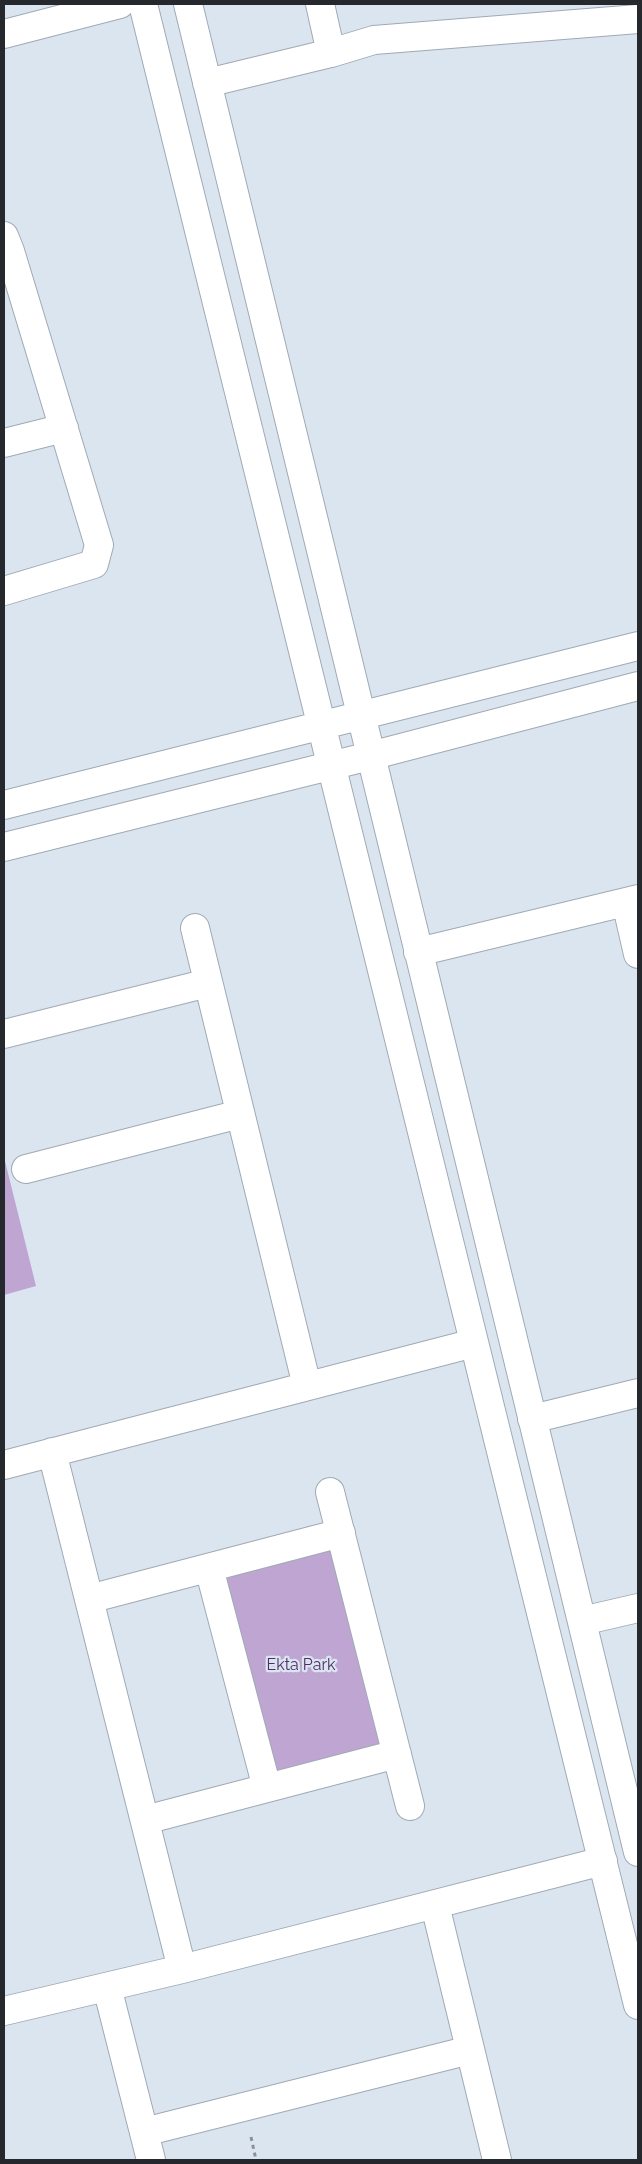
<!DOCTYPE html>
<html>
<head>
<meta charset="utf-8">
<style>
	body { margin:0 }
	#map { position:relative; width:642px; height:2164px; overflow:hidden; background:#dae5f0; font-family:Raleway,sans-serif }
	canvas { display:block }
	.frame { position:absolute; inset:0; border:5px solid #25292d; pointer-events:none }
</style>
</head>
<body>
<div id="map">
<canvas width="642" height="2164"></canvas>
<div class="frame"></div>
</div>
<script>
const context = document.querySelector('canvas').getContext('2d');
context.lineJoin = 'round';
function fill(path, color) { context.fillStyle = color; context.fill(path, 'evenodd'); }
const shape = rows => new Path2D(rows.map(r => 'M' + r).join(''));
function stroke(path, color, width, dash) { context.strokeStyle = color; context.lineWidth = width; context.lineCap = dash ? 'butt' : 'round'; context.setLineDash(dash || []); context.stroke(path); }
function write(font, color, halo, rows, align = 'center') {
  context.font = font + ' Raleway,sans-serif'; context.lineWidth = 4.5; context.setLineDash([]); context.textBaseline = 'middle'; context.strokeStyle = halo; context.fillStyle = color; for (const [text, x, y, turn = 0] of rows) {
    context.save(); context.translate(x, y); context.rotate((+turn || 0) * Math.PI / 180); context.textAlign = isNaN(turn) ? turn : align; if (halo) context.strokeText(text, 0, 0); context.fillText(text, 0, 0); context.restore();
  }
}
fill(shape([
	[4,1157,36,1286,4,1295],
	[332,1550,382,1747,269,1775,219,1579]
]), '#bea5d2');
const minor = shape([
	[143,4,638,2005],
	[188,4,638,1852],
	[320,4,331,53],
	[4,34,120,4],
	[207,83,331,53,374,40,638,19],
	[4,236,10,251,99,545,94,564,4,591],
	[4,443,64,428],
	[4,805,638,646],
	[4,847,370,756,638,686],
	[626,902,638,954],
	[195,928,307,1386],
	[418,952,638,899],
	[4,1034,208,983],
	[26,1169,240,1114],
	[532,1419,638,1393],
	[52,1452,182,1969],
	[4,1465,474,1343],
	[330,1492,410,1806],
	[209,1568,267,1788],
	[89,1599,341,1533],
	[582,1621,638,1608],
	[145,1820,397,1754],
	[435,1905,497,2160],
	[107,1987,151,2160],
	[4,2011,182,1969,603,1861],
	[144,2132,470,2050]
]);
stroke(minor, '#a0aab5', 30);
stroke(shape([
	[251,2137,256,2160]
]), '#8a9199', 3, [4, 4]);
stroke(minor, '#fff', 28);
write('16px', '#512b6a', '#dae5f0', [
	["Ekta Park",301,1665]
]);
</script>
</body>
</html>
